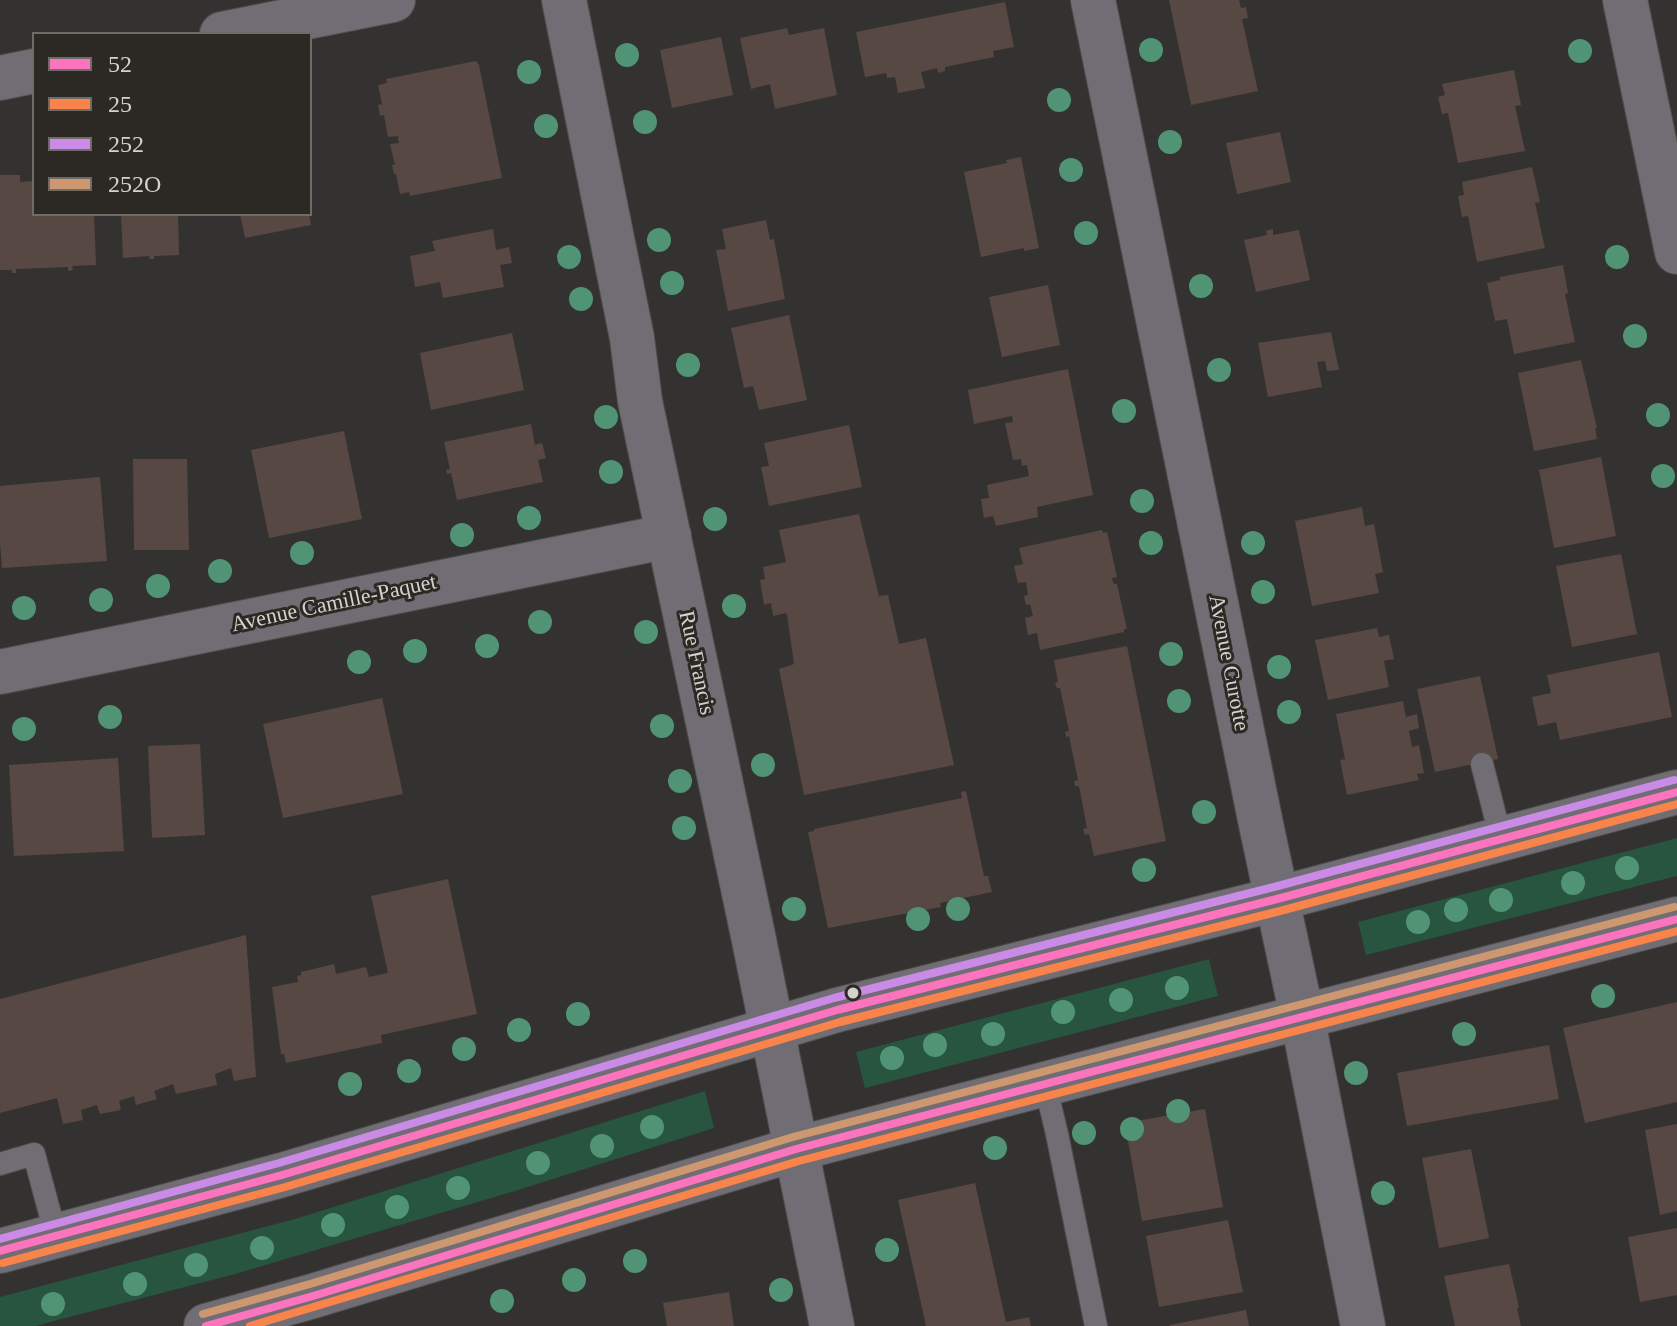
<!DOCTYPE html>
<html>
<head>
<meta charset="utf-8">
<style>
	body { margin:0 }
	#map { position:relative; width:1677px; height:1326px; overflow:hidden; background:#343230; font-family:Georgia,serif }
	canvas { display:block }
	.legend { position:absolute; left:32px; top:32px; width:280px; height:184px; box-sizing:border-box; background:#2c2924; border:2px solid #6f6c68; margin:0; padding:10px 14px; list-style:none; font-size:24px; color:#d4d1ce }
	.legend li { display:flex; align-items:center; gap:16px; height:40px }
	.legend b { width:40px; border:2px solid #6f6c68 }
</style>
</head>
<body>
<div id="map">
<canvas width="1677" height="1326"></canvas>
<ul class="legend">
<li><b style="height:10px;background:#fc73be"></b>52</li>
<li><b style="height:10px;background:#f8844c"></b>25</li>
<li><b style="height:10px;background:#ca8be6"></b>252</li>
<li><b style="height:10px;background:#cd976f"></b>252O</li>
</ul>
</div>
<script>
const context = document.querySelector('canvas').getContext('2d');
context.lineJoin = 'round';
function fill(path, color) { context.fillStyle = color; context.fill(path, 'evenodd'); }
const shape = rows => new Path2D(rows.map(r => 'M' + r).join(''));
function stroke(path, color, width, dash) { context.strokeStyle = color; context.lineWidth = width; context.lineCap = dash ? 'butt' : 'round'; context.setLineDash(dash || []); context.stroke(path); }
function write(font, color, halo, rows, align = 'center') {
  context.font = font + ' Georgia,serif'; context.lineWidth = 6; context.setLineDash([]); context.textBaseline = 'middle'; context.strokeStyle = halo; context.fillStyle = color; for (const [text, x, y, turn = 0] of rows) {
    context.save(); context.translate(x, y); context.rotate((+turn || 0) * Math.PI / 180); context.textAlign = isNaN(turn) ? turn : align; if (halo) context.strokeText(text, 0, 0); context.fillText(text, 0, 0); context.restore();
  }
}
fill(shape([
	[1677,838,1677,876,1366,955,1358,922],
	[1209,959,1218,996,865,1088,856,1052],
	[705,1091,714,1128,518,1190,235,1274,35,1326,0,1326,0,1297,295,1219]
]), '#275540');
fill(shape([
	[1169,0,1239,0,1241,8,1246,7,1248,18,1242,19,1258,91,1191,105],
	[1005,2,1014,47,993,51,994,57,945,67,945,71,938,73,937,68,921,72,925,88,898,93,895,77,887,78,886,73,865,77,856,32],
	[787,28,789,35,824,28,837,95,775,109,770,84,751,89,740,38],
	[721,37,733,95,672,108,660,50],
	[476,61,479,65,502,178,410,196,409,192,400,194,396,174,394,174,392,165,395,165,390,144,399,143,398,138,398,136,388,137,384,115,380,116,378,105,382,104,378,85,387,83,386,79],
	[1514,70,1521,105,1515,106,1525,151,1458,163,1448,113,1442,114,1438,97,1445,95,1442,84],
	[1280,132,1291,182,1237,194,1226,143],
	[1021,157,1039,248,1024,251,1024,248,981,257,964,172,1007,163,1006,160],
	[1532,167,1540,202,1535,203,1545,248,1477,262,1468,216,1462,217,1458,196,1464,195,1462,182],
	[0,175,20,175,20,182,34,181,34,214,94,214,96,265,72,266,73,270,68,271,68,267,16,269,16,273,12,273,12,270,0,270],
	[121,214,178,214,179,255,154,256,154,259,150,259,149,256,123,258],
	[240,214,309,214,311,225,245,238],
	[766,220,770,240,774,239,785,299,728,311,716,250,726,249,722,229],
	[493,229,496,250,509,247,512,263,500,265,504,287,443,298,440,282,415,287,410,256,435,251,432,241],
	[1273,229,1273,235,1299,230,1310,280,1256,292,1244,240,1267,235,1266,231],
	[1563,265,1568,293,1565,294,1575,342,1514,354,1507,319,1495,321,1487,283,1500,280,1500,277],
	[1048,285,1060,345,1002,357,989,297],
	[789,315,807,400,759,410,753,386,744,388,731,328],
	[1331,332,1339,370,1327,371,1325,361,1317,362,1322,387,1268,397,1258,343],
	[512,333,524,390,431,410,420,353],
	[1581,360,1597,428,1595,428,1597,439,1534,451,1518,373],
	[1068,369,1093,495,1037,507,1038,517,996,526,993,516,984,518,981,499,989,498,987,485,1029,476,1027,465,1022,466,1021,459,1013,460,1005,423,1013,422,1012,416,974,424,968,390],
	[531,424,535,445,542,443,546,458,538,460,543,482,457,500,451,473,447,474,446,470,450,469,444,442],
	[849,425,862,487,769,506,761,467,769,466,764,443],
	[344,431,362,519,269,538,251,450],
	[1601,457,1616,536,1554,548,1539,470],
	[133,459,187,459,189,550,134,550],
	[100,477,107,561,2,568,0,542,0,486],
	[1362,507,1365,526,1374,524,1383,572,1375,574,1379,593,1312,606,1295,521],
	[859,514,879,596,888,595,899,644,926,638,954,765,804,795,779,669,794,664,787,615,786,613,773,616,771,603,764,605,760,580,765,579,763,567,786,562,779,530],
	[1102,530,1103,533,1107,532,1117,577,1112,578,1113,582,1114,584,1117,584,1127,629,1124,629,1124,632,1040,650,1037,633,1028,635,1025,618,1033,616,1030,604,1026,605,1024,596,1028,595,1026,582,1018,583,1014,566,1023,564,1019,548],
	[1621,554,1637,634,1572,647,1556,566],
	[1377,628,1379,637,1389,635,1394,659,1384,661,1389,687,1328,700,1315,640],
	[1127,646,1166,841,1094,856,1089,834,1085,835,1083,829,1087,828,1079,786,1075,786,1074,781,1078,780,1069,736,1066,737,1065,732,1069,731,1060,688,1057,688,1055,683,1058,682,1054,660],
	[1659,652,1672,717,1560,740,1556,722,1538,726,1532,697,1551,693,1547,675],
	[1480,676,1498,759,1435,772,1417,689],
	[382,698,403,794,283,818,263,724],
	[1403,701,1406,717,1417,714,1419,728,1409,731,1412,747,1419,745,1424,773,1417,774,1419,780,1347,795,1340,760,1345,759,1336,714],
	[200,744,205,835,152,838,148,746],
	[118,758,124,851,14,856,9,765],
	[966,791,984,876,988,876,992,892,940,903,941,907,828,928,808,832,814,831,814,829,962,798,961,792],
	[448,879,477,1014,381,1035,382,1043,286,1063,284,1054,281,1054,272,987,298,982,297,976,301,975,301,972,334,964,336,974,366,967,369,977,388,973,371,896],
	[246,935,256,1077,234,1081,231,1068,215,1074,217,1085,176,1094,173,1084,154,1091,157,1099,136,1105,134,1096,119,1101,121,1110,100,1114,97,1105,81,1110,83,1120,63,1124,57,1098,0,1113,0,999],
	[1677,1002,1677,1102,1585,1123,1563,1028],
	[1549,1045,1559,1099,1407,1126,1397,1073],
	[1205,1109,1223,1207,1142,1221,1125,1123],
	[1677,1124,1677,1211,1660,1215,1645,1130],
	[1471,1149,1489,1238,1439,1248,1422,1158],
	[975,1183,1006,1322,1029,1317,1031,1326,926,1326,898,1200],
	[1228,1220,1243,1292,1159,1307,1146,1236],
	[1677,1228,1677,1295,1640,1302,1628,1237],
	[1509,1264,1519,1307,1517,1308,1521,1326,1455,1326,1444,1276],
	[729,1292,734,1326,667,1326,663,1303],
	[1246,1310,1249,1326,1170,1326,1170,1325]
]), '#574843');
const service = shape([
	[1482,764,1501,839],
	[1045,1084,1057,1134,1096,1326],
	[0,1164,34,1154,56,1236]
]);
const minor = shape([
	[564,0,632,338,640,401,754,940,832,1326],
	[1093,0,1262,829,1302,1016,1363,1326],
	[1625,0,1677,252],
	[222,34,393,0],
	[0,78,34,71],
	[0,672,669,536]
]);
const primary = shape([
	[0,1251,282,1175,837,1010,1277,899,1677,792],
	[206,1326,313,1296,796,1149,1677,919]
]);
stroke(service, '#504f4d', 24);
stroke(minor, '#504f4d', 46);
stroke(primary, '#504f4d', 46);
stroke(service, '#716d75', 22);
stroke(minor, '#716d75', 44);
stroke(primary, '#716d74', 44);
stroke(shape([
	[0,1251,282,1175,837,1010,1277,899,1677,792],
	[206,1326,313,1296,796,1149,1677,919]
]), '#fc73be', 8);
stroke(shape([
	[3,1263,285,1187,840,1022,1280,911,1677,804],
	[250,1326,799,1161,1677,931]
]), '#f8844c', 8);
stroke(shape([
	[0,1239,279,1163,834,998,1274,887,1674,780]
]), '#ca8be6', 8);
stroke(shape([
	[203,1314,310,1284,793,1137,1674,907]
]), '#cd976f', 8);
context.fillStyle = '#509375';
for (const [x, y] of [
	[1151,50],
	[1580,51],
	[627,55],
	[529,72],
	[1059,100],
	[645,122],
	[546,126],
	[1170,142],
	[1071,170],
	[1086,233],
	[659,240],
	[569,257],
	[1617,257],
	[672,283],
	[1201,286],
	[581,299],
	[1635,336],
	[688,365],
	[1219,370],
	[1124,411],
	[1658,415],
	[606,417],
	[611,472],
	[1663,476],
	[1142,501],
	[529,518],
	[715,519],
	[462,535],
	[1151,543],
	[1253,543],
	[302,553],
	[220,571],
	[158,586],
	[1263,592],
	[101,600],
	[734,606],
	[24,608],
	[540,622],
	[646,632],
	[487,646],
	[415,651],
	[1171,654],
	[359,662],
	[1279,667],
	[1179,701],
	[1289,712],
	[110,717],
	[662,726],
	[24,729],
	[763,765],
	[680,781],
	[1204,812],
	[684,828],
	[1627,868],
	[1144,870],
	[1573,883],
	[1501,900],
	[794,909],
	[958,909],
	[1456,910],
	[918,919],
	[1418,922],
	[1177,988],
	[1603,996],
	[1121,1000],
	[1063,1012],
	[578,1014],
	[519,1030],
	[993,1034],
	[1464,1034],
	[935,1045],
	[464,1049],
	[892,1058],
	[409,1071],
	[1356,1073],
	[350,1084],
	[1178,1111],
	[652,1127],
	[1132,1129],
	[1084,1133],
	[602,1146],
	[995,1148],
	[538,1163],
	[458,1188],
	[1383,1193],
	[397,1207],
	[333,1225],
	[262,1248],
	[887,1250],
	[635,1261],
	[196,1265],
	[574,1280],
	[135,1284],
	[781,1290],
	[502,1301],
	[53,1304]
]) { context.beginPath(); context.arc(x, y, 12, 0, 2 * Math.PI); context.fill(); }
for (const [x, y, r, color] of [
	[853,993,7,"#d4d1ce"]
]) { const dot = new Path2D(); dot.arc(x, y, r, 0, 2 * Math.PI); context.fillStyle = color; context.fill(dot); stroke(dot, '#2c2924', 3); }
write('22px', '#d4d1ce', '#2c2924', [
	["Avenue Camille-Paquet",334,604,-12],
	["Rue Francis",696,663,78],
	["Avenue Curotte",1228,663,79]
]);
</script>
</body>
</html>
